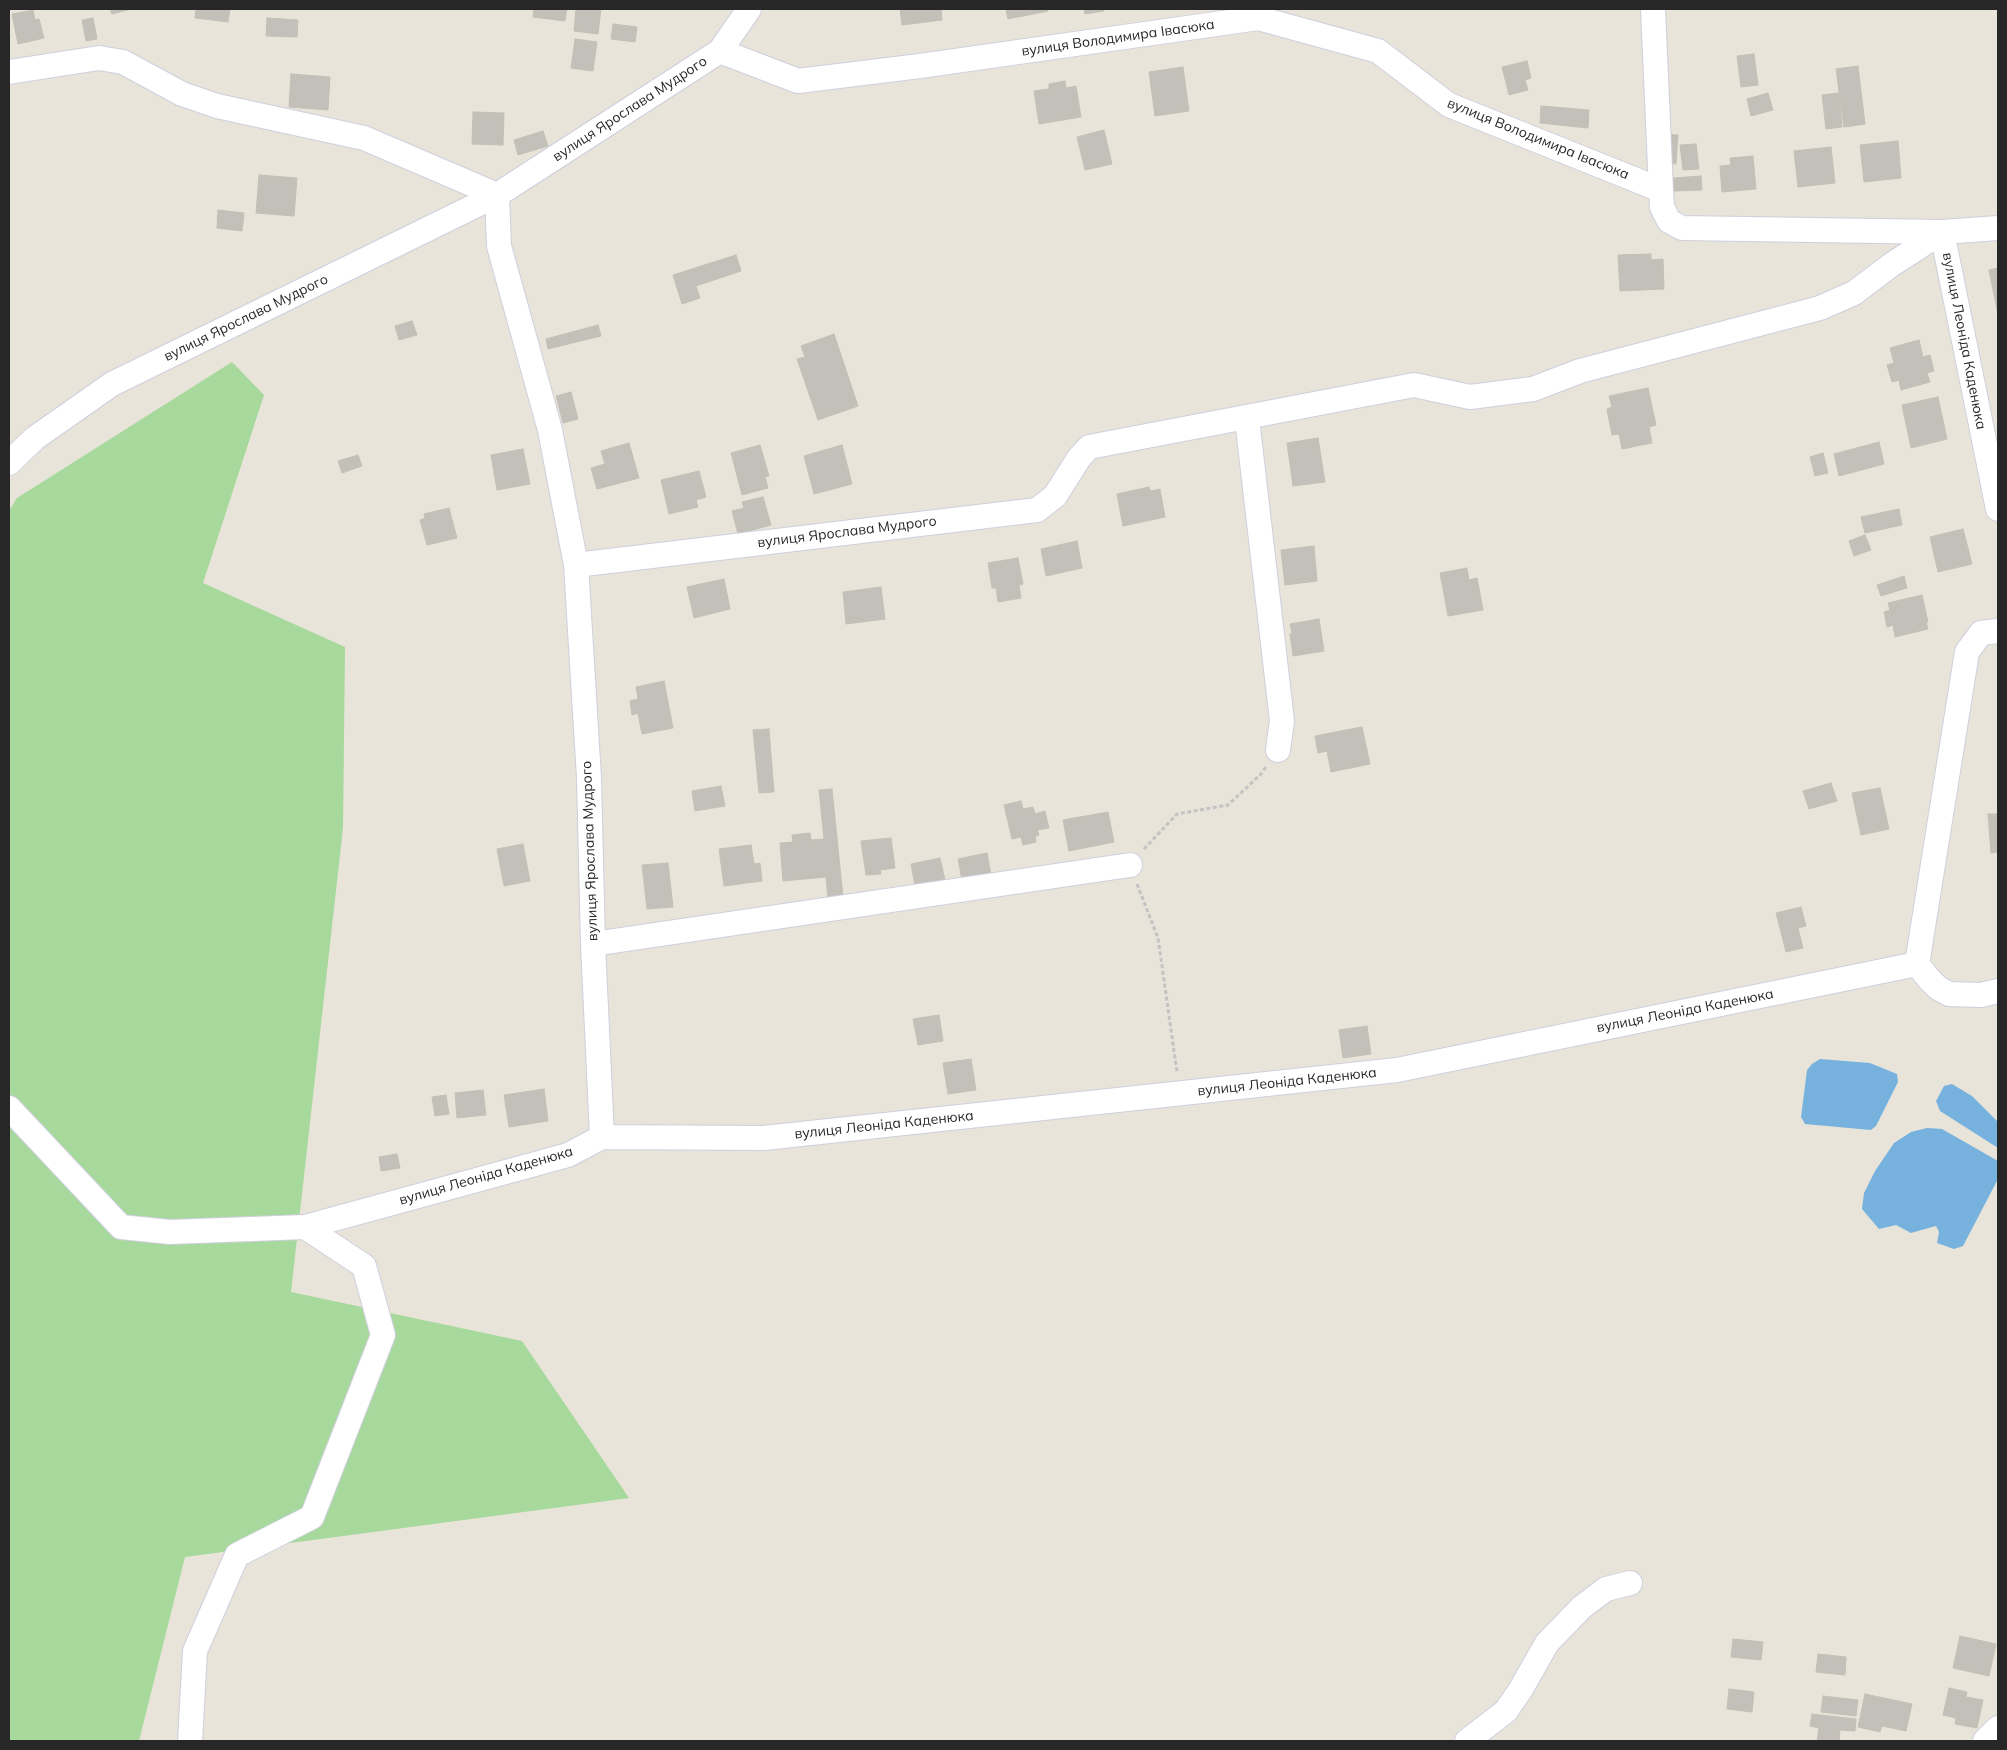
<!DOCTYPE html>
<html>
<head>
<meta charset="utf-8">
<style>
	body { margin:0 }
	#map { position:relative; width:2007px; height:1750px; overflow:hidden; background:#e8e4d9; font-family:Mulish,sans-serif }
	canvas { display:block }
	.frame { position:absolute; inset:0; border:10px solid #272727; pointer-events:none }
</style>
</head>
<body>
<div id="map">
<canvas width="2007" height="1750"></canvas>
<div class="frame"></div>
</div>
<script>
const context = document.querySelector('canvas').getContext('2d');
context.lineJoin = 'round';
function fill(path, color) { context.fillStyle = color; context.fill(path, 'evenodd'); }
const shape = rows => new Path2D(rows.map(r => 'M' + r).join(''));
function stroke(path, color, width, dash) { context.strokeStyle = color; context.lineWidth = width; context.lineCap = dash ? 'butt' : 'round'; context.setLineDash(dash || []); context.stroke(path); }
function write(font, color, halo, rows, align = 'center') {
  context.font = font + ' Mulish,sans-serif'; context.lineWidth = 4; context.setLineDash([]); context.textBaseline = 'middle'; context.strokeStyle = halo; context.fillStyle = color; for (const [text, x, y, turn = 0] of rows) {
    context.save(); context.translate(x, y); context.rotate((+turn || 0) * Math.PI / 180); context.textAlign = isNaN(turn) ? turn : align; if (halo) context.strokeText(text, 0, 0); context.fillText(text, 0, 0); context.restore();
  }
}
fill(shape([
	[232,362,264,395,203,583,345,647,343,828,291,1292,522,1341,629,1498,185,1557,139,1741,9,1741,9,511,17,498]
]), '#a6d99b');
fill(shape([
	[1820,1059,1870,1063,1897,1074,1898,1082,1876,1126,1871,1130,1805,1124,1801,1117,1807,1070,1812,1064],
	[1952,1084,1972,1096,1998,1122,1998,1148,1940,1111,1936,1101,1944,1086],
	[1927,1128,1942,1129,1998,1161,1998,1179,1963,1246,1954,1249,1937,1243,1939,1232,1936,1226,1911,1233,1896,1225,1879,1229,1862,1209,1864,1193,1875,1171,1894,1143,1911,1132]
]), '#77b2df');
const building = shape([
	[110,9,131,9,112,14,110,9],
	[196,9,230,9,228,22,195,18,196,9],
	[534,9,567,9,565,21,533,17,534,9],
	[576,9,601,9,598,34,574,31,576,9],
	[900,9,941,9,942,20,902,25,900,9],
	[1006,9,1047,9,1048,11,1008,19,1006,9],
	[1084,9,1104,9,1104,11,1085,14,1084,9],
	[33,10,35,20,39,19,44,38,18,44,12,14,33,10],
	[93,18,97,39,86,41,82,20,93,18],
	[267,18,298,20,297,37,266,36,267,18],
	[613,24,637,27,635,42,611,39,613,24],
	[575,39,597,42,593,71,571,68,575,39],
	[1754,54,1758,85,1741,87,1737,56,1754,54],
	[1527,61,1531,78,1525,80,1528,90,1509,95,1502,67,1527,61],
	[1858,66,1865,124,1844,127,1836,69,1858,66],
	[1183,67,1189,111,1155,116,1149,72,1183,67],
	[291,74,330,77,328,110,289,107,291,74],
	[1065,81,1066,88,1076,86,1081,117,1039,124,1034,91,1049,89,1049,84,1065,81],
	[1768,93,1773,110,1751,116,1747,99,1768,93],
	[1839,93,1842,127,1826,129,1822,95,1839,93],
	[1541,106,1589,110,1588,128,1540,123,1541,106],
	[473,112,504,113,503,145,472,144,473,112],
	[1104,130,1112,164,1085,170,1077,137,1104,130],
	[543,131,548,146,518,155,514,140,543,131],
	[1666,134,1678,135,1676,164,1664,163,1666,134],
	[1898,141,1901,178,1864,182,1860,145,1898,141],
	[1696,144,1699,169,1683,170,1680,145,1696,144],
	[1831,147,1835,183,1798,187,1794,151,1831,147],
	[1753,156,1756,189,1722,192,1720,166,1731,165,1730,158,1753,156],
	[259,175,297,178,294,216,256,213,259,175],
	[1701,176,1702,190,1674,191,1673,178,1701,176],
	[218,210,244,213,242,231,217,228,218,210],
	[1651,254,1651,260,1663,259,1664,289,1620,291,1618,255,1651,254],
	[736,255,741,271,696,286,700,298,682,304,673,275,736,255],
	[1998,268,1998,310,1997,310,1989,270,1998,268],
	[412,321,417,335,399,340,395,326,412,321],
	[598,325,601,336,548,349,546,339,598,325],
	[834,334,858,406,818,420,797,359,805,357,801,346,834,334],
	[1919,340,1923,357,1930,355,1934,371,1927,373,1930,382,1901,390,1899,380,1892,382,1887,365,1894,363,1890,348,1919,340],
	[1648,388,1656,425,1649,427,1652,443,1622,449,1619,434,1612,435,1607,409,1612,407,1609,396,1648,388],
	[571,392,578,419,563,423,556,396,571,392],
	[1938,397,1947,439,1911,448,1902,405,1938,397],
	[1318,438,1325,482,1293,486,1287,443,1318,438],
	[1879,442,1884,464,1839,476,1834,454,1879,442],
	[629,443,639,478,597,489,591,468,605,464,601,451,629,443],
	[760,445,769,476,765,477,768,488,742,495,731,453,760,445],
	[842,445,852,484,814,494,804,456,842,445],
	[523,449,530,484,497,490,491,455,523,449],
	[1823,453,1828,473,1815,476,1810,457,1823,453],
	[358,455,362,466,342,473,338,461,358,455],
	[699,471,706,497,696,500,698,507,669,514,661,480,699,471],
	[1149,487,1150,491,1160,489,1165,517,1123,526,1117,494,1149,487],
	[763,497,771,525,738,534,732,511,744,508,742,502,763,497],
	[449,508,457,538,427,545,420,520,425,518,424,514,449,508],
	[1899,509,1902,525,1865,533,1861,517,1899,509],
	[1963,529,1972,564,1938,572,1930,537,1963,529],
	[1865,535,1871,550,1854,556,1849,541,1865,535],
	[1077,541,1082,568,1046,576,1041,549,1077,541],
	[1314,546,1317,581,1285,585,1281,550,1314,546],
	[1018,558,1023,584,1019,585,1021,598,998,602,996,588,992,588,988,563,1018,558],
	[1467,568,1469,580,1477,578,1483,610,1448,616,1440,573,1467,568],
	[1904,576,1907,588,1881,596,1877,585,1904,576],
	[724,579,730,609,694,618,687,587,724,579],
	[881,587,885,619,846,624,843,592,881,587],
	[1922,595,1928,622,1926,622,1928,629,1895,637,1893,625,1887,627,1884,612,1890,610,1888,603,1922,595],
	[1319,619,1324,651,1293,656,1290,634,1292,633,1290,624,1319,619],
	[664,681,673,728,642,734,638,713,632,715,630,701,638,699,636,687,664,681],
	[1362,727,1370,764,1331,772,1327,751,1318,753,1315,736,1362,727],
	[769,729,774,792,759,793,753,730,769,729],
	[1831,783,1837,801,1809,809,1803,791,1831,783],
	[721,786,725,806,695,811,692,791,721,786],
	[1880,788,1889,829,1861,835,1852,793,1880,788],
	[832,789,843,897,828,899,826,877,783,881,780,843,793,842,792,835,810,833,811,840,824,839,819,790,832,789],
	[1021,801,1023,809,1033,807,1035,814,1045,811,1049,828,1037,830,1039,835,1035,836,1036,842,1023,845,1021,837,1012,839,1004,805,1021,801],
	[1108,812,1114,842,1069,851,1063,820,1108,812],
	[1988,814,1998,814,1998,852,1991,853,1988,814],
	[891,838,895,868,880,870,881,874,866,875,861,841,891,838],
	[523,844,530,881,504,886,497,849,523,844],
	[751,845,754,864,760,863,762,881,724,886,719,849,751,845],
	[987,853,991,875,962,880,958,859,987,853],
	[940,858,945,880,915,886,911,864,940,858],
	[668,863,673,907,647,909,642,865,668,863],
	[1801,907,1806,926,1798,928,1803,948,1786,952,1776,913,1801,907],
	[939,1015,943,1041,918,1045,913,1019,939,1015],
	[1367,1026,1371,1054,1343,1058,1339,1030,1367,1026],
	[971,1059,976,1090,948,1094,943,1063,971,1059],
	[544,1089,548,1121,509,1127,504,1095,544,1089],
	[483,1090,486,1115,457,1118,455,1093,483,1090],
	[446,1095,449,1114,435,1116,432,1097,446,1095],
	[397,1154,400,1168,381,1171,379,1157,397,1154],
	[1960,1636,1996,1644,1989,1676,1953,1668,1960,1636],
	[1733,1639,1763,1642,1761,1660,1731,1657,1733,1639],
	[1818,1654,1846,1657,1845,1675,1816,1672,1818,1654],
	[1949,1688,1967,1692,1966,1697,1983,1700,1977,1728,1955,1724,1956,1718,1943,1715,1949,1688],
	[1729,1689,1754,1692,1752,1712,1727,1709,1729,1689],
	[1865,1694,1912,1704,1906,1731,1882,1726,1880,1732,1858,1727,1865,1694],
	[1823,1696,1858,1700,1856,1716,1821,1712,1823,1696],
	[1812,1714,1856,1719,1855,1731,1840,1730,1839,1741,1817,1741,1819,1728,1810,1726,1812,1714]
]);
fill(building, '#c3c0b9');
stroke(building, '#c2c0b4', 1);
const minor = shape([
	[1653,9,1661,190],
	[720,51,798,81,920,66,1258,18,1378,51,1449,105,1661,190,1662,207,1669,221,1682,228,1942,232,1998,228],
	[9,72,99,58,123,62,182,94,217,106,364,138,497,195,499,246,550,430,576,565,589,778,593,944,602,1137],
	[1247,419,1282,721,1278,750],
	[9,463,35,438,112,384,497,195,720,51,749,9],
	[576,565,1037,510,1055,496,1079,458,1089,447,1414,385,1470,397,1533,389,1580,371,1820,308,1854,293,1891,265,1942,232,1998,509],
	[593,944,1130,865],
	[1917,964,1929,979,1938,988,1949,994,1981,995,1998,991],
	[9,1108,121,1227,170,1232,305,1227,568,1155,602,1137,764,1138,1397,1070,1917,964,1967,652,1981,633,1998,631],
	[190,1741,195,1651,237,1555,312,1517,383,1335,364,1266,305,1227],
	[1467,1741,1506,1711,1521,1689,1547,1643,1582,1607,1606,1589,1630,1583],
	[1985,1741,1998,1728]
]);
stroke(minor, '#cfcfde', 26);
stroke(shape([
	[1144,849,1177,814,1228,805,1261,774,1266,767],
	[1137,884,1158,938,1177,1072]
]), '#c3c3c3', 3, [4, 2.5]);
stroke(minor, '#fff', 24);
write('14px', '#272727', '#fff', [
	["вулиця Володимира Івасюка",1118,38,-8],
	["вулиця Ярослава Мудрого",630,109,-33],
	["вулиця Володимира Івасюка",1538,139,22],
	["вулиця Ярослава Мудрого",246,318,-26],
	["вулиця Леоніда Каденюка",1964,341,79],
	["вулиця Ярослава Мудрого",847,532,-7],
	["вулиця Ярослава Мудрого",590,851,-92],
	["вулиця Леоніда Каденюка",1685,1011,-11],
	["вулиця Леоніда Каденюка",1287,1082,-6],
	["вулиця Леоніда Каденюка",884,1125,-6],
	["вулиця Леоніда Каденюка",486,1176,-16]
]);
</script>
</body>
</html>
